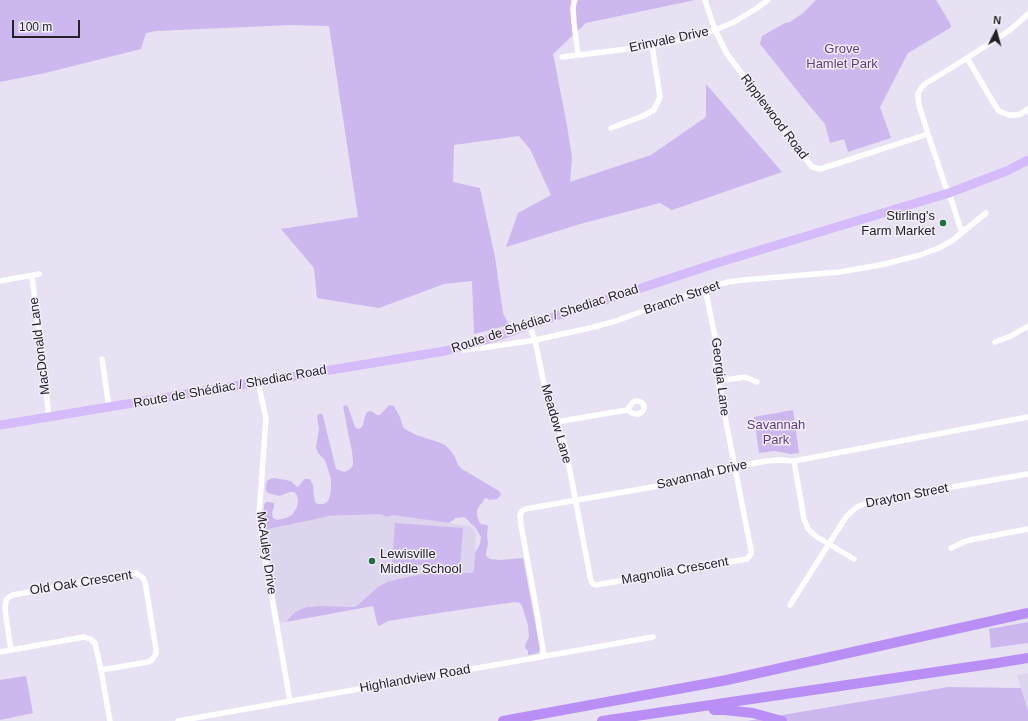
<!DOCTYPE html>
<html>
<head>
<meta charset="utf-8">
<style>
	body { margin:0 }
	#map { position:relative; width:1028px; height:721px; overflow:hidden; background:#e7e1f3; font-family:Helvetica,sans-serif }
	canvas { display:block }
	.north { position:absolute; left:976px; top:12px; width:40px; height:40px; -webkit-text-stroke:3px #f4effd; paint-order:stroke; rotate:6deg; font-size:11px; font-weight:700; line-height:16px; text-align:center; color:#242228 }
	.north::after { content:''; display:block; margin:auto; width:14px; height:18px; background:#242228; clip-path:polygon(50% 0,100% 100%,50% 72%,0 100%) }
	.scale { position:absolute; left:12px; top:20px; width:68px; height:18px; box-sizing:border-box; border:2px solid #242228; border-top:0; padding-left:5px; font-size:12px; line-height:14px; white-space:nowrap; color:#242228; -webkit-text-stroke:3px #f4effd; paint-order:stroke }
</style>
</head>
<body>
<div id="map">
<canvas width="1028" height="721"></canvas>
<div class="north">N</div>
<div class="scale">100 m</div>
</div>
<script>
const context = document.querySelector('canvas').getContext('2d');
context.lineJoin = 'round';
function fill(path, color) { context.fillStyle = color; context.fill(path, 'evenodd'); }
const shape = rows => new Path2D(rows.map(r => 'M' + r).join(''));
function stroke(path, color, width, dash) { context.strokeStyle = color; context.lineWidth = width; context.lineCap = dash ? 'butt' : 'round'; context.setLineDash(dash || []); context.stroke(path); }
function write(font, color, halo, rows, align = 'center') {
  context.font = font + ' Helvetica,sans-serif'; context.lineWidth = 3; context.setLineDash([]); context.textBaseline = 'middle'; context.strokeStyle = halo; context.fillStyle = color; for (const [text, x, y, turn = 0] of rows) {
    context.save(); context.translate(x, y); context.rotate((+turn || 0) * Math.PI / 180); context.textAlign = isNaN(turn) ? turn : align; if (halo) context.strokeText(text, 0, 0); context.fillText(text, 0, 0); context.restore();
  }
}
fill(shape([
	[377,514,382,514,387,517,391,515,396,515,469,526,473,528,476,533,474,571,473,572,469,573,427,573,389,581,381,584,359,604,355,607,322,606,307,607,301,609,294,613,286,622,280,623,264,530,325,517],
	[1028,673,1028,711,1017,675]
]), '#ddd4ed');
fill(shape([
	[0,0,695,0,586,23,553,54,566,120,572,157,570,182,651,155,706,117,706,84,782,172,672,210,660,203,580,224,506,247,518,213,551,195,530,149,519,136,454,145,453,182,480,188,495,257,503,313,509,325,474,334,472,281,444,284,379,308,317,298,314,268,281,229,358,217,329,26,291,25,156,31,146,33,141,49,45,73,0,82],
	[816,0,936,0,950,23,951,26,950,28,908,53,880,107,891,138,848,152,844,139,830,143,825,124,808,104,803,98,760,44,762,36,785,23,790,22,803,13],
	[346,405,348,407,355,427,358,429,361,428,363,425,365,417,367,412,371,411,377,415,380,415,389,405,394,406,400,417,403,427,405,429,416,435,438,442,445,445,450,450,455,457,458,465,462,469,499,491,501,495,497,499,489,500,487,498,484,499,483,502,479,506,477,511,477,516,479,522,481,524,487,525,488,527,487,535,488,543,486,553,486,556,490,559,500,560,523,558,540,649,538,653,528,655,528,651,526,649,525,645,529,637,528,625,522,606,520,603,515,602,445,612,388,621,379,626,378,625,377,623,373,606,286,622,294,613,301,609,307,607,322,606,355,607,359,604,379,586,389,581,427,573,469,573,473,572,474,570,475,553,480,544,481,537,475,527,471,524,468,520,464,517,456,518,449,523,393,515,387,517,380,514,330,516,264,530,263,519,264,505,266,502,269,502,274,503,274,507,272,512,273,518,277,520,286,518,292,515,297,507,298,501,297,495,294,492,290,492,279,496,268,493,266,491,266,485,267,481,270,479,274,478,291,481,297,487,299,486,304,479,310,479,313,485,314,497,315,502,318,504,323,504,327,502,329,499,331,491,331,479,325,460,318,453,316,447,319,429,317,416,319,414,322,414,323,416,336,469,344,472,349,470,351,468,353,465,353,461,352,452,343,407,344,406],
	[793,410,799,453,790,454,775,451,759,453,754,417],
	[395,523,463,528,460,568,392,563],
	[1028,622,1028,643,991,648,989,629],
	[26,676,33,713,0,720,0,680],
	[948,687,1021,688,1028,711,1028,721,747,721]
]), '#ccb7ee');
stroke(shape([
	[575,0,574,2,573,8,574,23,578,55],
	[705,0,715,30,727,54,812,167,820,169,833,165,928,134],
	[562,57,652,46,688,39,715,30,734,22,754,10,768,0],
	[967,58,996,107,999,111,1009,115,1015,115,1021,114,1028,109],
	[611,128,643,116,654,110,660,97,652,46],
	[962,233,949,193,945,185,928,134,919,105,918,96,918,93,922,87,925,84,967,58,1010,30,1028,14],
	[32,276,49,417],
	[0,281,39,274],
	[529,325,535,340,550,413,561,434,565,445,591,581,593,584,596,585,747,559,751,554,751,550,718,381,716,370,716,342,705,288],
	[995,342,1011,336,1028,326],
	[463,350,489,347,535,340,590,328,616,321,705,288,728,282,743,280,840,272,885,264,920,255,939,248,953,240,986,213],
	[102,359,109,407],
	[718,381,745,377,757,382],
	[258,382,266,418,259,516,261,534,290,701],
	[556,422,627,410,632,413,636,414,639,414,643,411,644,408,644,405,642,403,639,401,636,401,633,402,627,410],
	[794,461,804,519,808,529,817,537,854,559],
	[951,548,964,542,970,540,1028,529],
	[790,605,846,517,851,512,857,507,867,503,877,500,1028,474],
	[11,650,5,610,6,600,9,597,13,595,72,584,132,573,136,573,143,578,145,582,156,649,156,654,152,660,148,662,101,670],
	[0,652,84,637,90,639,95,643,101,670,110,721],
	[544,656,535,601,521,525,520,515,522,511,525,509,670,484,694,475,766,461,780,460,794,461,1028,417],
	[178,721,653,637]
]), '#fff', 5.5);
stroke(shape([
	[0,425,445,351,496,337,529,325,714,264,949,193,1009,170,1028,160]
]), '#d5bbf9', 9);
stroke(shape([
	[714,710,725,710,753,713,782,721],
	[503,721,727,680,1028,613],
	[602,721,997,663,1028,658]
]), '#b98ef5', 10);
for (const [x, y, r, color] of [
	[943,223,4,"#206e3d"],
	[372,561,4,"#206e3d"]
]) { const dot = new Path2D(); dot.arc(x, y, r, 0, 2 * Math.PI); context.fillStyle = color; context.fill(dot); stroke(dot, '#f4effd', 1.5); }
write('13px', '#242228', '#f4effd', [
	["Erinvale Drive",669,40,-12],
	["Ripplewood Road",774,117,53],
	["Branch Street",682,298,-19],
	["Route de Shédiac / Shediac Road",545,319,-18],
	["MacDonald Lane",40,346,-97],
	["Georgia Lane",720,377,83],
	["Route de Shédiac / Shediac Road",230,387,-10],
	["Meadow Lane",556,424,74],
	["Savannah Drive",702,475,-13],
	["Drayton Street",907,496,-11],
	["McAuley Drive",266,553,82],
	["Magnolia Crescent",675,571,-10],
	["Old Oak Crescent",81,583,-9],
	["Highlandview Road",415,679,-10]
]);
write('13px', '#613a90', '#f4effd', [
	["Grove",842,49],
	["Hamlet Park",842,64],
	["Savannah",776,425],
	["Park",776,440]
]);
write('13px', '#242228', '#f4effd', [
	["Stirling's",935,216],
	["Farm Market",935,231],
	["Lewisville",380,554,"left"],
	["Middle School",380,569,"left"]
], 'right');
</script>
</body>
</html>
